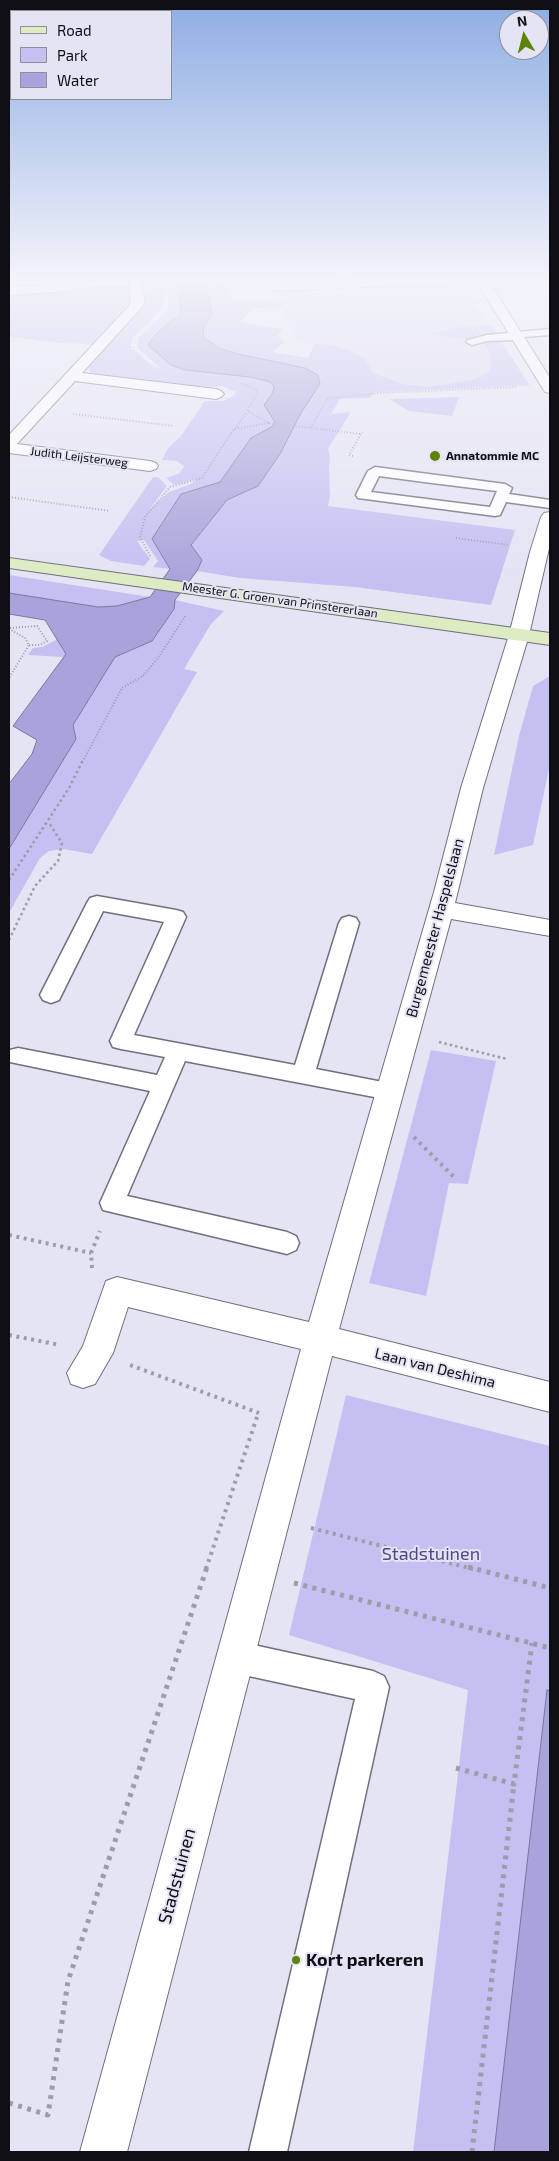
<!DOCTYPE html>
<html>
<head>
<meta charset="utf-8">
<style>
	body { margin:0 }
	#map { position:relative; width:559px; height:2161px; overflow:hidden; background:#e5e4f5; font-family:"Exo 2",sans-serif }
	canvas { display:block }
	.frame { position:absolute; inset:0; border:10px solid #0f0e14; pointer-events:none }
	.legend { position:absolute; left:10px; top:10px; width:162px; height:90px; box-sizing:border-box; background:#e5e4f5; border:1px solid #8f8e9b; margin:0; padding:6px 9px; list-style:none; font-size:15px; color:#0f0e14 }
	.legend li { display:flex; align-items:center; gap:10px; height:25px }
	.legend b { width:25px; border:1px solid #8f8e9b }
	.north { position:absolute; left:499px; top:10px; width:50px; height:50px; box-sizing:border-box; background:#e5e4f5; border:1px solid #8f8e9b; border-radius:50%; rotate:352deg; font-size:14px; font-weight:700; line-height:20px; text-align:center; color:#0f0e14 }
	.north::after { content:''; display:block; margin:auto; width:18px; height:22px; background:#5d8407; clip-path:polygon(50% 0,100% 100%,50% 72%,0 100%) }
</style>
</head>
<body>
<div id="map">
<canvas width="559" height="2161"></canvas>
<div class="frame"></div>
<ul class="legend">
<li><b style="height:6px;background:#ddecc3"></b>Road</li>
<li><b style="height:14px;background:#c4c0f2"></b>Park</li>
<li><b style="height:14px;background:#a8a3db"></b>Water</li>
</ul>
<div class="north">N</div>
</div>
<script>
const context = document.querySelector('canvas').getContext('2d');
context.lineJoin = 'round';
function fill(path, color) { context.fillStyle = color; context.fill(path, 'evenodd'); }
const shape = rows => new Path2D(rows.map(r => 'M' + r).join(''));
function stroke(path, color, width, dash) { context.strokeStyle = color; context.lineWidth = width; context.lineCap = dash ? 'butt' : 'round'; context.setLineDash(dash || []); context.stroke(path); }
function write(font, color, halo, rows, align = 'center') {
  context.font = font + ' "Exo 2",sans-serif'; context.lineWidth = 4; context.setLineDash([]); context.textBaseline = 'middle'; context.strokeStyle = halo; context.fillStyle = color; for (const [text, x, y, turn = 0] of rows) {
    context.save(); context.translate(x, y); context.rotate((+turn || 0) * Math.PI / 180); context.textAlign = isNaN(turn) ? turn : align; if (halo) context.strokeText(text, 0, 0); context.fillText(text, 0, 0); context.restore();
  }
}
fill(shape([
	[461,282,531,386,336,394,314,346,295,339,273,290]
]), '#dad8f0');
fill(shape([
	[141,277,158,277,163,290,165,304,148,323,133,337,131,345,133,350,153,366,163,370,137,348,138,338,167,311,169,304,168,293,162,277,174,277,177,288,182,292,179,294,181,310,172,322,157,333,171,365,185,370,250,377,270,382,274,387,272,394,264,405,275,422,273,426,251,438,220,482,181,494,152,539,170,569,153,567,158,561,144,540,137,541,150,559,144,566,111,561,99,555,153,477,158,477,167,486,150,509,169,492,191,484,197,479,174,485,166,478,180,473,184,466,177,461,162,460,168,448,181,436,205,401,223,401,233,396,236,392,222,386,205,387,91,374,88,367,145,305],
	[201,277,219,277,226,291,232,299,286,302,280,309,254,308,240,322,283,329,277,335,285,342,272,352,308,358,315,344,335,345,365,358,372,372,401,384,429,387,472,380,490,372,492,356,484,343,501,341,529,385,375,392,370,398,340,399,331,414,351,412,328,449,330,457,329,469,330,495,328,506,515,530,491,605,355,587,240,578,197,571,202,560,191,546,227,500,258,486,280,454,301,413,320,384,305,368,238,354,219,348,202,337,204,325,212,315,210,305,202,292],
	[135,285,138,300,99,346,9,336,9,291],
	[492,325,497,334,477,335,465,339,427,334,458,327],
	[459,397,452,416,409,411,389,399],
	[9,575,150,597,117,606,98,607,9,593],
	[175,600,224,611,211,624,184,669,197,672,92,854,63,849,49,851,40,858,9,913,9,849,76,739,73,725,115,657,152,641,174,609],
	[58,639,66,654,63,657,28,655,33,648,42,647],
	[550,676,550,764,533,845,494,855,519,736,533,686],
	[431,1050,496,1061,468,1184,449,1183,426,1296,369,1283],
	[346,1395,550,1446,550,2152,413,2152,468,1690,289,1635]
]), '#c4c0f2');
const water = shape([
	[174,277,201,277,202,280,202,292,208,294,212,315,204,325,203,337,219,348,238,354,305,368,318,375,320,384,301,413,280,454,258,486,227,500,191,545,202,560,197,571,175,600,174,609,152,641,115,657,73,725,76,739,9,849,9,784,32,754,37,740,13,726,66,654,45,620,9,614,9,593,98,607,117,606,150,597,170,569,152,539,181,494,220,482,251,438,273,426,275,422,264,405,272,394,274,387,270,382,250,377,185,370,171,365,148,345,157,333,179,315,181,310,179,294,182,292,177,288,174,277],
	[547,1690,550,1691,550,2152,494,2152,547,1690]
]);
fill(water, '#a8a3db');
stroke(water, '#7a769f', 1);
const lane = shape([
	[550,329,550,335,523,337,517,340,487,341,472,345,466,342,468,340,487,335,550,329],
	[375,467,505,484,512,488,509,494,550,500,550,508,506,502,500,515,495,516,358,498,356,495,368,471,375,467],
	[379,476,424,482,497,491,490,507,371,492,379,476],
	[97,896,176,910,183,912,186,917,134,1035,295,1065,339,923,342,918,349,916,356,918,359,923,316,1069,398,1085,401,1091,398,1097,390,1100,185,1061,127,1196,287,1232,296,1236,299,1243,296,1250,287,1254,103,1210,100,1203,150,1091,10,1062,9,1053,10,1050,18,1048,157,1075,165,1057,121,1049,113,1047,110,1041,164,922,103,911,59,1000,51,1003,43,1000,40,995,87,903,90,898,97,896],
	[235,1641,373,1671,384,1676,389,1687,287,2152,249,2152,355,1699,235,1673,224,1668,219,1657,224,1646,235,1641]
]);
const street = shape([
	[128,277,140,277,145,300,142,307,82,373,216,389,221,391,224,394,221,397,216,399,75,381,17,444,150,461,156,463,158,466,156,469,150,471,9,453,9,435,129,306,131,300,128,277],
	[423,277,486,277,550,378,550,393,545,392,543,389,477,282,274,291,267,287,274,283,423,277],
	[65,284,72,288,70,291,9,295,9,287,65,284],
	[550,512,550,544,529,635,483,788,455,903,550,920,550,936,451,919,339,1329,550,1382,550,1412,332,1356,127,2152,80,2152,301,1349,128,1307,113,1353,95,1384,83,1388,71,1384,67,1373,83,1346,106,1281,117,1277,309,1322,434,892,461,788,509,635,530,552,541,517,544,513,550,512]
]);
const secondary = shape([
	[9,558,550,633,550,645,9,568,9,558]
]);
stroke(lane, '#706f7d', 3);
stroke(street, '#706f7d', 2);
stroke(secondary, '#706f7d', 2);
stroke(shape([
	[225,277,228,289],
	[91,287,107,286],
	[165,292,248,288],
	[9,336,66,343],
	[9,344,15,338],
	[134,347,134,351,142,357],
	[73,414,174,426],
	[269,423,310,428],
	[235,429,247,412],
	[360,434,310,428,328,398,381,393,518,387],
	[353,456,349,455,362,432],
	[9,497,110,511],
	[456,538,509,545],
	[150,556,140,537,145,517,170,487,202,478,234,429,269,423,247,411,257,394,256,389,240,383],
	[10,628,37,626,47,641,40,645,29,645],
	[9,629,25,638,29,645,9,678],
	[84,759,122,688,143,676,158,658,186,615]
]), '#9d9ca9', 2, [1, 2]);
stroke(shape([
	[9,880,69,788,84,758],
	[9,940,35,886,58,861,62,843,49,823],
	[439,1042,507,1059]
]), '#9d9ca9', 2.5, [2.5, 3]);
stroke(shape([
	[414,1137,455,1178],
	[9,1235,91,1253],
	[92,1268,91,1253,100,1231],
	[9,1335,60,1345],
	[130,1365,259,1413],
	[311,1528,473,1569],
	[206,1569,258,1414]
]), '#9d9ca9', 4, [3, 4.5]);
stroke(shape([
	[468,1567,550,1588],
	[294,1583,550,1648],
	[456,1768,514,1784,532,1643],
	[9,2103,48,2115,68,1981,207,1567],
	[472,2152,514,1784]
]), '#9d9ca9', 5, [4, 5.5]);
fill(lane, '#fff');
fill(street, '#fff');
fill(secondary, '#ddecc3');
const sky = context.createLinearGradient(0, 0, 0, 579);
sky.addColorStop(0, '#8eade3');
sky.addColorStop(0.48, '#f3f3fa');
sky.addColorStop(1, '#f3f3fa00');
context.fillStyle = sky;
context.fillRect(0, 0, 559, 579);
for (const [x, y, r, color] of [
	[435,456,6,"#5d8407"],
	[296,1960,5,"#5d8407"]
]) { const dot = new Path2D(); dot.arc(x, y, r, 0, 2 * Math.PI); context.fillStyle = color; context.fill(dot); stroke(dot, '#e5e4f5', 2); }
write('bold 12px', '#0f0e14', '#e5e4f5', [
	["Annatommie MC",446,456]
], 'left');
write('12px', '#0f0e14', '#e5e4f5', [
	["Judith Leijsterweg",79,457,7],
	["Meester G. Groen van Prinstererlaan",280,600,8]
]);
write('15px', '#0f0e14', '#e5e4f5', [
	["Burgemeester Haspelslaan",435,928,-75],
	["Laan van Deshima",435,1368,14]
]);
write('18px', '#51458a', '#e5e4f5', [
	["Stadstuinen",431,1554]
]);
write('18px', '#0f0e14', '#e5e4f5', [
	["Stadstuinen",177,1876,-75]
]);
write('bold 18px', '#0f0e14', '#e5e4f5', [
	["Kort parkeren",306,1960]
], 'left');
</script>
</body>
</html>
